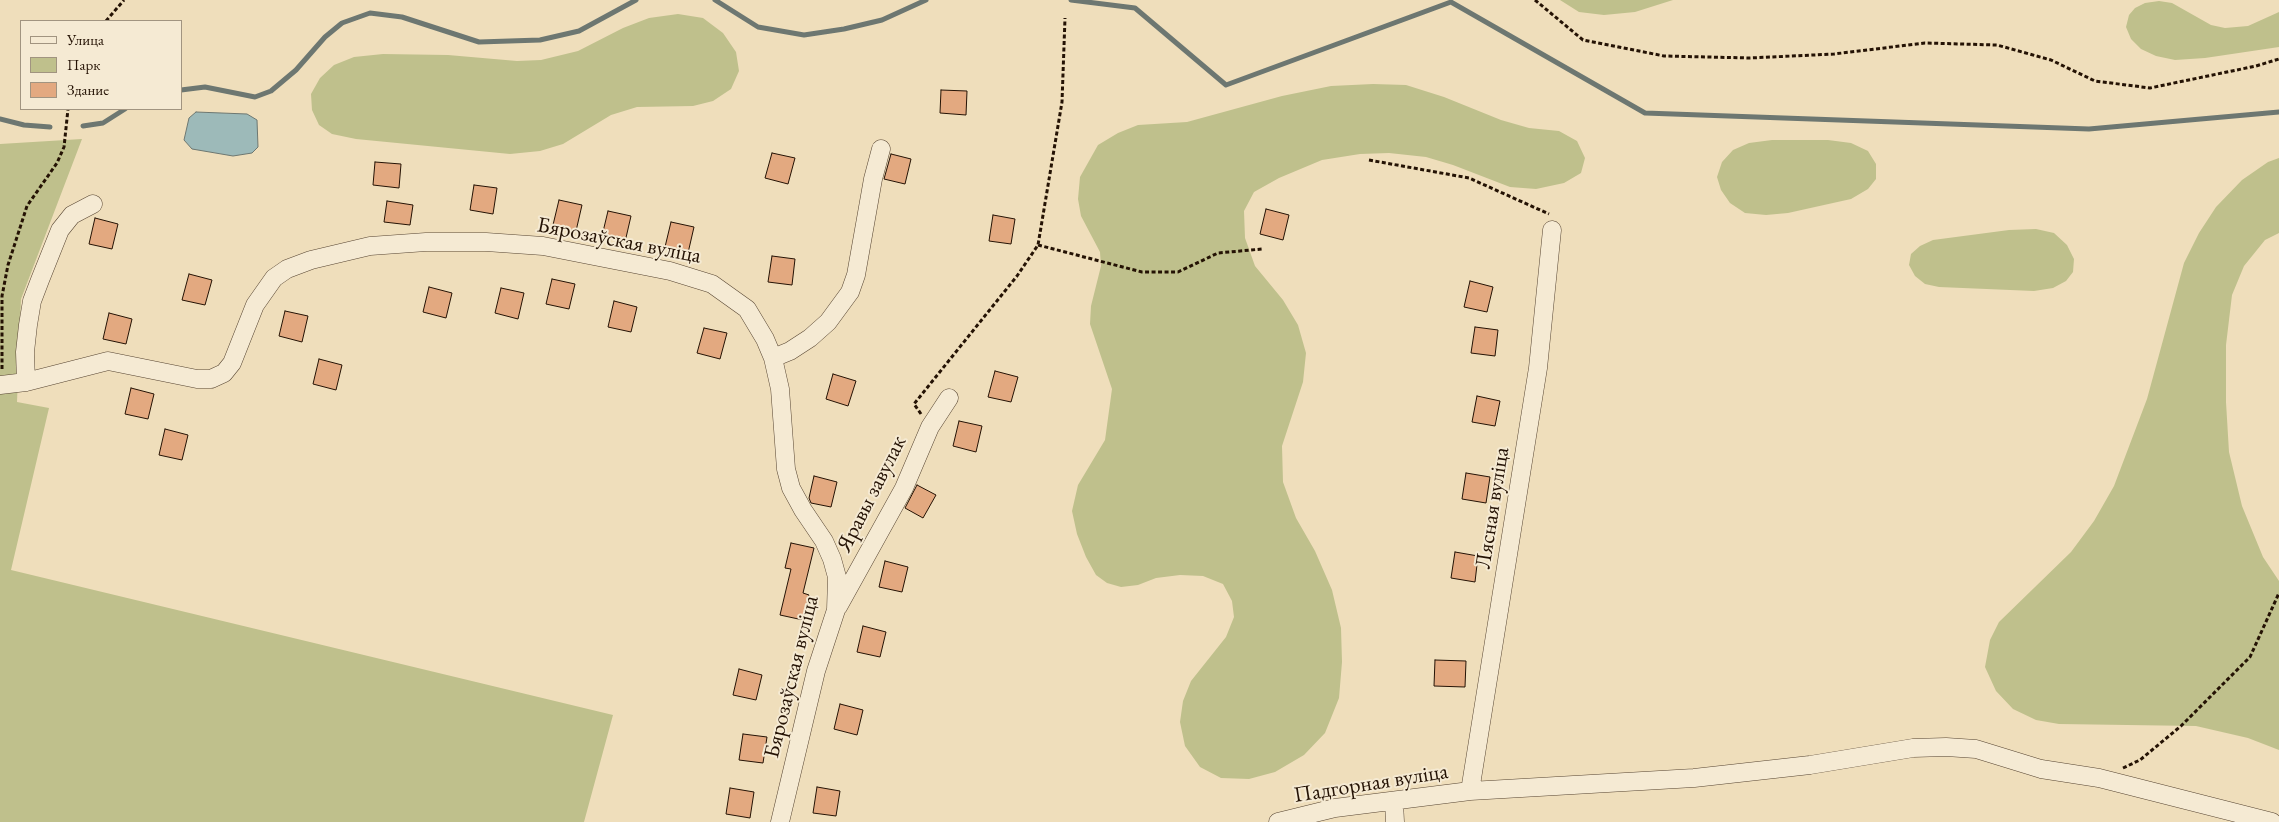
<!DOCTYPE html>
<html>
<head>
<meta charset="utf-8">
<style>
	body { margin:0 }
	#map { position:relative; width:2279px; height:822px; overflow:hidden; background:#efdebb; font-family:"EB Garamond",serif }
	canvas { display:block }
	.legend { position:absolute; left:20px; top:20px; width:162px; height:90px; box-sizing:border-box; background:#f5ead3; border:1px solid #a19480; margin:0; padding:6px 9px; list-style:none; font-size:15px; color:#241204 }
	.legend li { display:flex; align-items:center; gap:10px; height:25px }
	.legend b { width:25px; border:1px solid #a19480 }
</style>
</head>
<body>
<div id="map">
<canvas width="2279" height="822"></canvas>
<ul class="legend">
<li><b style="height:6px;background:#f5ead3"></b>Улица</li>
<li><b style="height:14px;background:#bfc08c"></b>Парк</li>
<li><b style="height:14px;background:#e3a980"></b>Здание</li>
</ul>
</div>
<script>
const context = document.querySelector('canvas').getContext('2d');
context.lineJoin = 'round';
function fill(path, color) { context.fillStyle = color; context.fill(path, 'evenodd'); }
const shape = rows => new Path2D(rows.map(r => 'M' + r).join(''));
function stroke(path, color, width, dash) { context.strokeStyle = color; context.lineWidth = width; context.lineCap = dash ? 'butt' : 'round'; context.setLineDash(dash || []); context.stroke(path); }
function write(font, color, halo, rows, align = 'center') {
  context.font = font + ' "EB Garamond",serif'; context.lineWidth = 4; context.setLineDash([]); context.textBaseline = 'middle'; context.strokeStyle = halo; context.fillStyle = color; for (const [text, x, y, turn = 0] of rows) {
    context.save(); context.translate(x, y); context.rotate((+turn || 0) * Math.PI / 180); context.textAlign = isNaN(turn) ? turn : align; if (halo) context.strokeText(text, 0, 0); context.fillText(text, 0, 0); context.restore();
  }
}
fill(shape([
	[1560,0,1673,0,1635,12,1604,15,1579,12],
	[2159,1,2172,3,2211,25,2225,28,2248,26,2279,12,2279,47,2205,58,2175,60,2156,56,2141,49,2131,39,2126,27,2129,15,2135,8,2145,3],
	[678,14,703,18,723,33,736,52,739,71,731,89,713,101,693,106,637,107,611,115,563,144,540,151,510,154,356,139,332,134,319,125,312,110,311,94,320,78,334,65,354,57,383,54,448,55,517,61,541,60,578,51,623,28,649,18],
	[1373,84,1406,85,1444,97,1501,120,1529,128,1559,131,1577,141,1585,158,1581,173,1564,183,1536,189,1510,187,1453,165,1426,157,1389,153,1360,154,1322,160,1279,178,1254,192,1244,211,1245,238,1255,266,1283,300,1298,325,1306,353,1303,382,1282,446,1283,482,1296,518,1315,551,1332,590,1341,628,1342,662,1339,698,1325,733,1304,755,1275,772,1249,779,1221,778,1200,767,1185,746,1180,722,1183,701,1191,681,1226,637,1234,617,1232,601,1223,584,1203,576,1180,575,1156,578,1138,585,1121,587,1107,583,1096,575,1086,557,1077,534,1072,511,1078,485,1105,440,1112,389,1090,324,1091,306,1101,266,1100,252,1081,216,1078,199,1080,177,1098,145,1118,133,1138,125,1187,122,1282,96,1331,86],
	[82,139,21,299,17,402,49,408,11,570,613,715,584,822,0,822,0,144],
	[1772,140,1828,140,1851,143,1868,151,1876,164,1876,179,1868,189,1851,199,1788,213,1766,215,1745,213,1730,203,1721,190,1717,177,1722,162,1733,150,1749,143],
	[2279,158,2279,233,2265,240,2244,266,2232,295,2226,345,2226,402,2229,452,2242,506,2263,557,2279,581,2279,750,2248,738,2196,726,2059,724,2036,720,2013,709,1996,691,1985,667,1990,640,1999,622,2071,552,2094,521,2114,486,2147,399,2184,263,2199,233,2216,207,2242,180,2268,162],
	[2036,229,2054,233,2067,245,2074,259,2073,272,2066,281,2053,288,2034,291,1939,287,1925,284,1915,276,1909,265,1911,254,1920,246,1933,240,2009,230]
]), '#bfc08c');
const water = shape([
	[196,112,247,114,257,120,258,147,252,153,233,156,192,149,184,140,189,118,196,112]
]);
fill(water, '#9dbab9');
stroke(water, '#6d7771', 1);
stroke(shape([
	[715,0,758,27,804,35,844,29,882,20,926,0],
	[1071,0,1135,8,1226,85,1451,2,1645,113,2089,129,2279,112],
	[181,90,205,87,255,97,271,91,296,70,325,37,342,23,370,13,402,17,479,42,540,40,579,31,636,0],
	[0,119,24,125,50,127],
	[83,126,103,123,125,109]
]), '#6d7771', 5);
const building = shape([
	[941,90,967,91,966,115,940,113,941,90],
	[772,153,795,158,788,184,765,178,772,153],
	[891,154,911,159,905,184,884,179,891,154],
	[375,162,401,164,399,188,373,185,375,162],
	[474,185,497,188,493,214,470,210,474,185],
	[559,200,582,205,576,231,553,225,559,200],
	[387,201,413,205,410,225,384,222,387,201],
	[1266,209,1289,215,1283,240,1260,234,1266,209],
	[608,211,631,216,625,242,602,236,608,211],
	[993,215,1015,219,1011,244,989,241,993,215],
	[95,218,118,224,112,249,89,244,95,218],
	[671,222,694,227,688,253,665,247,671,222],
	[772,256,795,259,792,285,768,282,772,256],
	[189,274,212,280,205,305,182,300,189,274],
	[552,279,575,284,569,309,546,304,552,279],
	[1470,281,1493,287,1487,312,1464,307,1470,281],
	[429,287,452,293,446,318,423,312,429,287],
	[501,288,524,293,518,319,495,313,501,288],
	[614,301,637,307,631,332,608,327,614,301],
	[285,311,308,316,302,342,279,336,285,311],
	[109,313,132,319,126,344,103,339,109,313],
	[1475,327,1498,330,1495,356,1471,353,1475,327],
	[704,328,727,333,720,359,697,353,704,328],
	[319,359,342,365,336,390,313,384,319,359],
	[995,371,1018,377,1011,402,988,397,995,371],
	[833,374,856,381,848,406,826,399,833,374],
	[131,388,154,394,148,419,125,414,131,388],
	[1477,396,1500,401,1495,426,1472,422,1477,396],
	[959,421,982,426,976,452,953,446,959,421],
	[165,429,188,435,182,460,159,455,165,429],
	[1466,473,1490,477,1486,503,1462,499,1466,473],
	[814,476,837,482,831,507,811,503,809,498,814,476],
	[917,485,936,495,923,518,905,508,917,485],
	[791,543,814,548,803,593,809,595,803,620,780,615,791,569,785,568,791,543],
	[1455,552,1478,556,1475,582,1451,578,1455,552],
	[885,561,908,567,902,592,879,587,885,561],
	[863,626,886,632,880,657,857,652,863,626],
	[1435,660,1466,661,1465,687,1434,686,1435,660],
	[739,669,762,675,756,700,733,695,739,669],
	[840,704,863,710,857,735,834,729,840,704],
	[743,734,767,737,763,763,739,760,743,734],
	[817,787,840,791,836,816,813,813,817,787],
	[730,788,754,792,750,818,726,814,730,788]
]);
fill(building, '#e3a980');
stroke(building, '#241204', 1);
const minor = shape([
	[773,358,790,351,810,338,828,322,850,292,856,275,873,179,881,149],
	[26,382,25,352,28,325,32,301,40,280,60,230,72,215,93,204],
	[0,385,26,382,108,361,197,379,211,379,224,373,232,363,255,305,274,278,287,269,311,260,370,246,426,242,486,242,543,246,670,271,712,284,747,309,765,339,773,358,780,389,786,469,791,488,803,510,824,541,832,559,837,577,836,610,816,671,780,822],
	[838,607,904,488,930,427,949,398],
	[1470,791,1538,368,1552,230],
	[1394,802,1395,822],
	[1278,822,1335,808,1470,791,1694,778,1810,765,1913,748,1946,747,1976,749,2041,769,2099,778,2272,822]
]);
stroke(minor, '#574532', 19);
stroke(shape([
	[1535,0,1583,40,1664,56,1750,58,1834,54,1925,43,1997,45,2051,60,2095,81,2150,88,2256,66,2279,59],
	[106,21,124,0],
	[1369,160,1469,178,1549,214],
	[1038,245,1142,272,1178,272,1218,253,1262,249],
	[2,369,2,296,8,265,27,206,57,163,64,147,68,109],
	[921,414,914,404,1017,276,1038,245,1062,102,1065,18],
	[2123,768,2140,760,2181,726,2250,657,2279,593]
]), '#241204', 3, [4, 2.5]);
stroke(minor, '#f5ead3', 18);
write('22px', '#241204', '#f5ead3', [
	["Бярозаўская вуліца",619,241,11],
	["Яравы завулак",872,494,-63],
	["Лясная вуліца",1493,508,-81],
	["Бярозаўская вуліца",792,677,-76],
	["Падгорная вуліца",1371,784,-9]
]);
</script>
</body>
</html>
